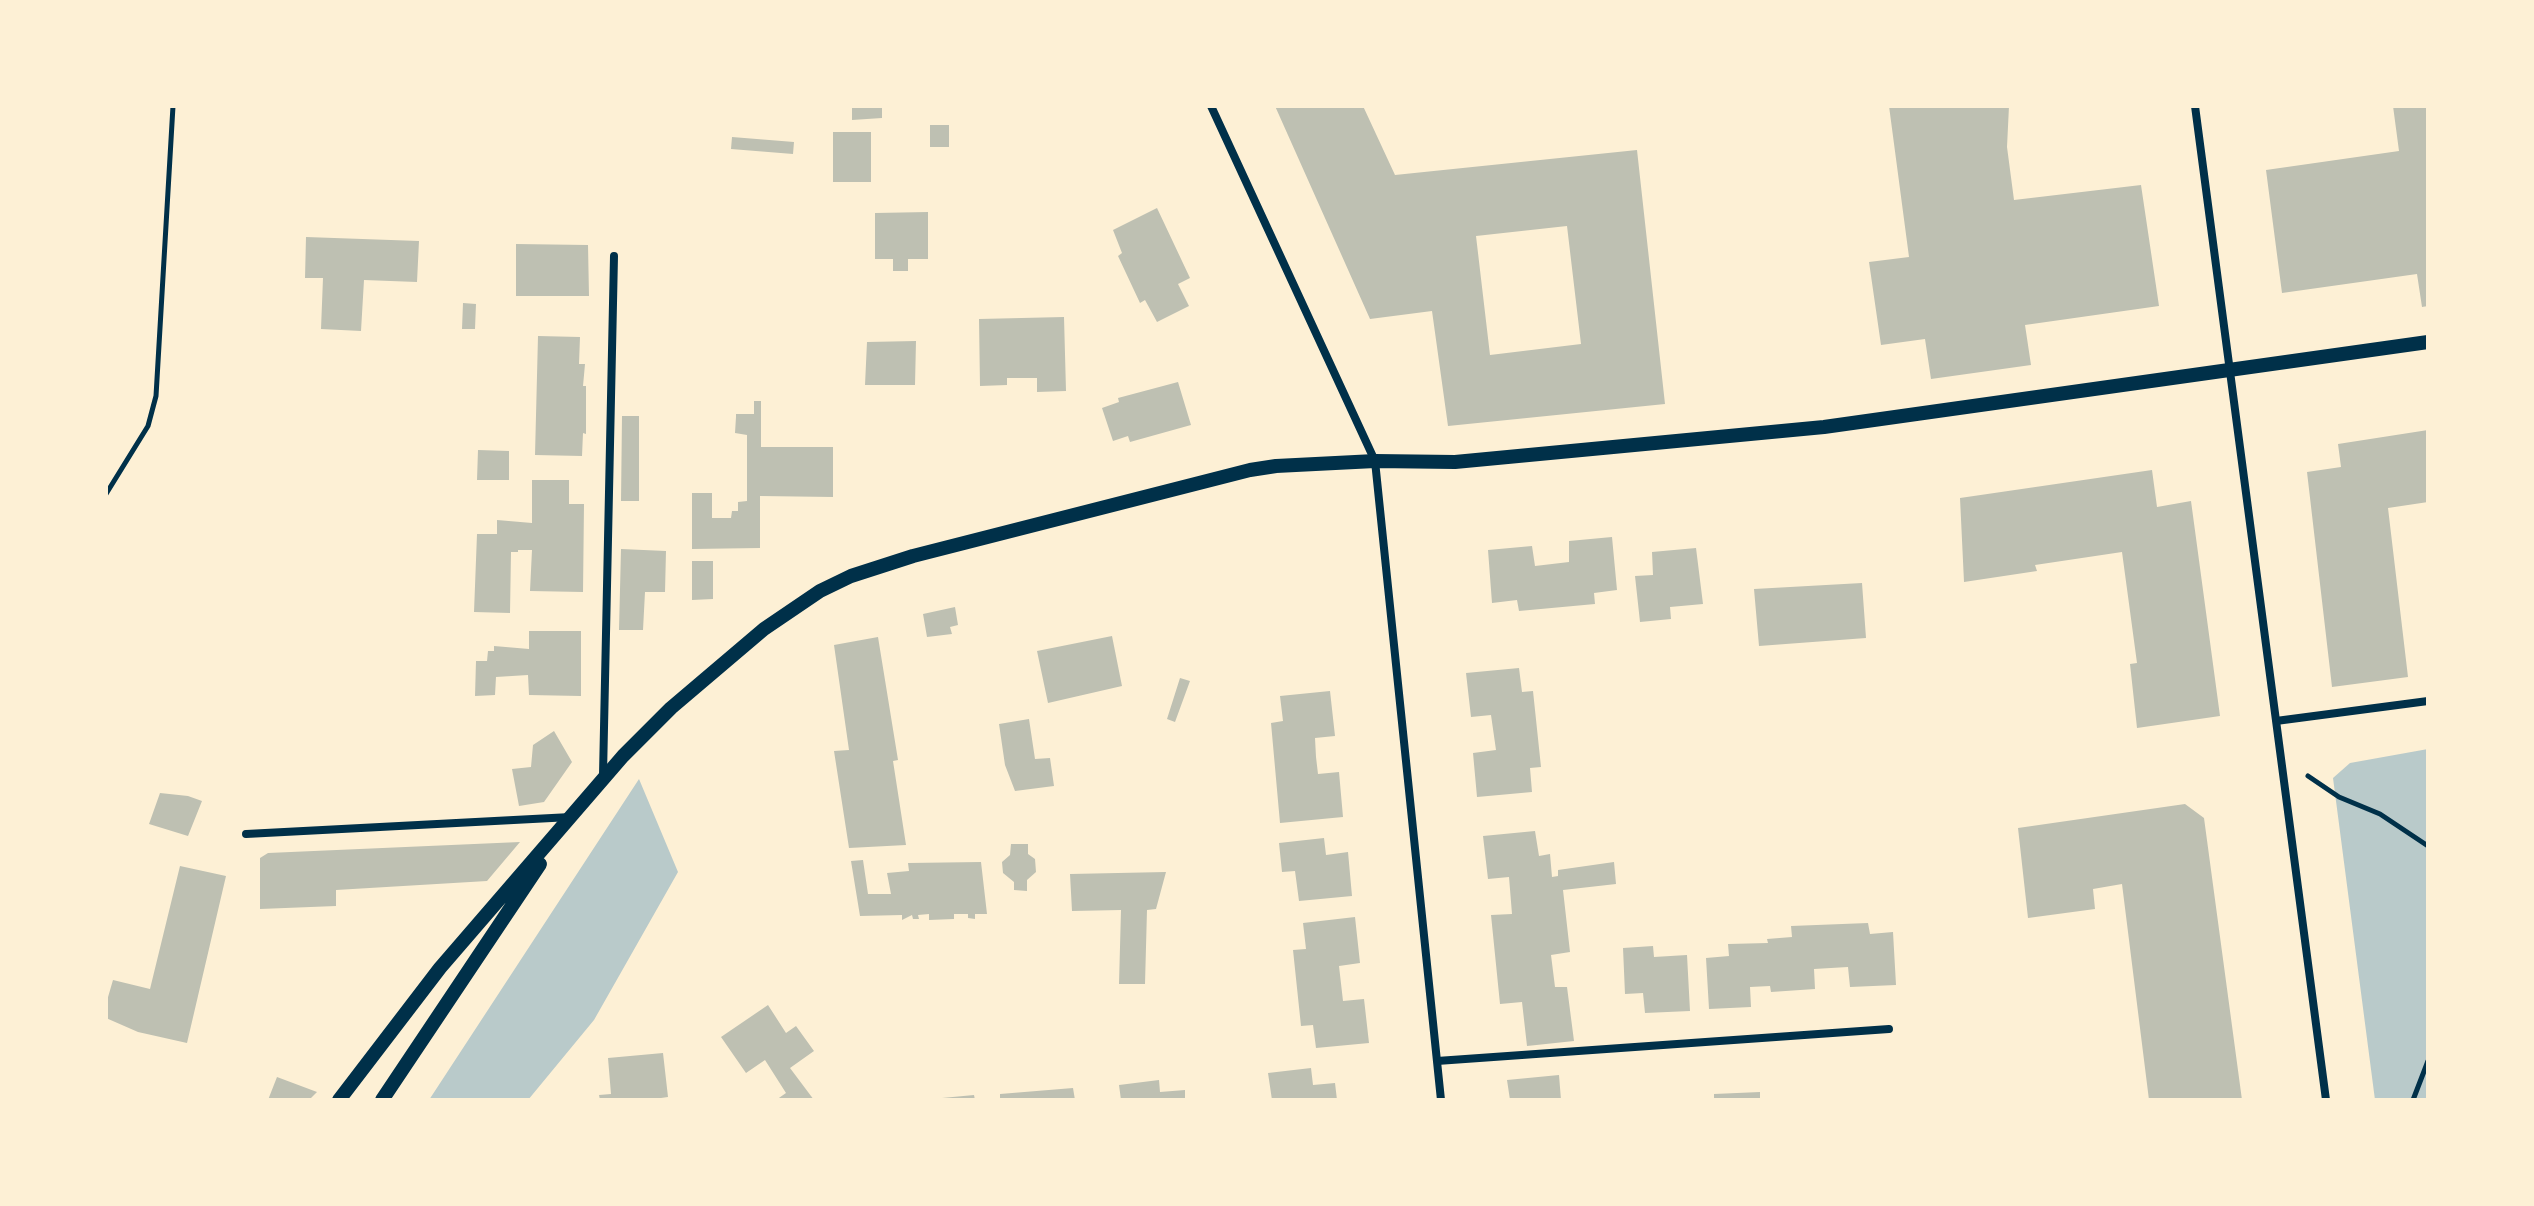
<!DOCTYPE html>
<html>
<head>
<meta charset="utf-8">
<style>
	body { margin:0 }
	#map { position:relative; width:2534px; height:1206px; overflow:hidden; background:#fdf0d5; font-family:"PT Sans Narrow",sans-serif }
	canvas { display:block }
	.frame { position:absolute; inset:0; border:108px solid #fdf0d5; pointer-events:none }
</style>
</head>
<body>
<div id="map">
<canvas width="2534" height="1206"></canvas>
<div class="frame"></div>
</div>
<script>
const context = document.querySelector('canvas').getContext('2d');
context.lineJoin = 'round';
function fill(path, color) { context.fillStyle = color; context.fill(path, 'evenodd'); }
const shape = rows => new Path2D(rows.map(r => 'M' + r).join(''));
function stroke(path, color, width, dash) { context.strokeStyle = color; context.lineWidth = width; context.lineCap = dash ? 'butt' : 'round'; context.setLineDash(dash || []); context.stroke(path); }
fill(shape([
	[2428,749,2428,1100,2375,1100,2333,778,2350,763],
	[639,779,678,872,594,1020,528,1100,429,1100]
]), '#b9caca');
fill(shape([
	[852,106,882,106,882,118,852,120],
	[1275,106,1363,106,1395,175,1637,150,1665,404,1448,426,1432,311,1370,319],
	[1567,226,1581,344,1490,355,1476,236],
	[1889,106,2009,106,2007,147,2014,200,2141,185,2159,306,2025,325,2031,365,1931,379,1925,339,1881,345,1869,262,1909,257],
	[2393,106,2428,106,2428,306,2422,307,2417,274,2282,293,2266,170,2399,151],
	[930,125,949,125,949,147,930,147],
	[833,132,871,132,871,182,833,182],
	[732,137,794,142,793,154,731,149],
	[1157,208,1190,278,1178,284,1189,306,1157,322,1145,300,1140,303,1118,256,1122,253,1113,230],
	[928,212,928,259,908,259,908,271,893,271,893,259,875,259,875,213],
	[306,237,419,241,417,282,364,280,361,331,321,329,323,278,305,278],
	[516,244,588,245,589,296,516,296],
	[463,303,476,304,475,329,462,329],
	[1064,317,1066,391,1037,392,1037,378,1007,378,1007,385,980,386,979,319],
	[538,336,580,337,579,364,585,364,583,386,586,386,586,434,583,433,582,456,535,455],
	[916,341,915,385,865,385,867,342],
	[1178,382,1191,425,1130,442,1128,436,1113,441,1102,408,1119,402,1118,398],
	[754,401,761,401,761,447,833,447,833,497,760,496,760,548,692,549,692,493,712,493,712,518,731,518,732,511,738,511,738,502,747,501,747,435,735,433,736,417,736,414,754,414],
	[622,416,639,416,639,501,621,501],
	[2428,430,2428,502,2388,508,2408,677,2332,687,2307,472,2341,467,2338,444],
	[478,450,509,451,509,480,477,480],
	[2152,470,2157,507,2191,501,2220,716,2137,728,2130,664,2137,663,2122,552,2035,565,2037,571,1964,582,1960,498],
	[532,480,569,480,569,504,584,504,583,592,530,591,532,550,518,550,518,552,511,552,510,613,474,612,477,534,497,534,497,520,532,523],
	[1612,537,1617,590,1594,593,1595,604,1519,611,1517,600,1492,603,1488,550,1532,546,1535,566,1569,562,1569,541],
	[1696,548,1703,604,1670,607,1671,619,1640,622,1635,576,1653,575,1652,552],
	[621,549,666,551,665,592,645,592,643,630,619,630],
	[692,561,713,561,713,599,692,600],
	[1862,583,1866,638,1759,646,1754,589],
	[955,607,958,625,950,627,952,634,927,637,923,614],
	[529,631,581,631,581,696,529,695,528,675,496,677,495,695,475,696,476,661,487,661,488,651,494,651,494,646,529,649],
	[1112,636,1122,686,1048,703,1037,651],
	[878,637,898,760,893,761,906,845,849,848,834,751,849,750,834,645],
	[1519,668,1522,692,1533,691,1541,767,1530,768,1532,792,1477,797,1473,753,1496,750,1491,715,1471,717,1466,673],
	[1180,678,1190,681,1175,722,1167,719],
	[1330,691,1335,736,1315,738,1316,757,1318,774,1339,772,1343,817,1280,823,1271,723,1283,721,1280,696],
	[1029,719,1035,759,1050,758,1054,786,1015,791,1005,765,999,724],
	[554,731,572,762,544,802,519,806,512,769,531,767,533,745],
	[160,793,188,796,202,801,188,836,149,824],
	[2185,804,2204,818,2242,1100,2149,1100,2122,884,2093,889,2095,909,2028,918,2018,828],
	[1535,831,1539,856,1550,854,1552,877,1558,876,1558,870,1614,862,1616,884,1563,890,1570,952,1551,955,1555,987,1567,987,1574,1041,1527,1046,1522,1002,1500,1004,1491,915,1512,914,1509,877,1488,879,1483,836],
	[1324,838,1326,855,1348,852,1352,896,1299,901,1295,871,1282,872,1279,843],
	[520,842,487,881,336,890,336,906,260,909,260,858,268,853],
	[1011,844,1028,844,1028,854,1035,859,1036,872,1027,880,1027,891,1014,890,1014,882,1003,873,1002,862,1010,855],
	[863,860,868,894,891,894,887,873,909,871,908,863,981,862,987,914,975,914,975,919,968,918,968,914,954,914,954,919,929,920,929,914,918,915,919,919,913,919,912,915,902,920,902,915,860,916,851,861],
	[180,866,226,876,187,1043,138,1032,106,1018,106,1004,113,980,150,989],
	[1166,872,1156,909,1147,910,1145,984,1119,984,1121,910,1072,911,1070,874],
	[1355,917,1360,963,1339,966,1343,1001,1364,999,1369,1043,1316,1048,1313,1025,1301,1026,1293,950,1306,949,1303,923],
	[1868,923,1870,934,1893,932,1896,985,1850,987,1848,967,1814,969,1815,989,1771,992,1770,986,1750,987,1751,1007,1709,1009,1706,958,1729,956,1728,944,1768,943,1767,939,1792,937,1791,926],
	[1653,946,1654,957,1687,955,1690,1011,1645,1013,1643,993,1625,994,1623,948],
	[768,1005,786,1033,796,1026,814,1051,790,1068,814,1100,776,1100,786,1093,765,1060,746,1073,721,1037],
	[663,1053,668,1097,647,1100,600,1100,599,1095,611,1094,608,1058],
	[1311,1068,1313,1085,1335,1083,1337,1100,1272,1100,1268,1073],
	[1559,1075,1561,1100,1510,1100,1507,1080],
	[277,1077,317,1092,309,1100,268,1100],
	[1159,1080,1160,1092,1185,1090,1185,1100,1121,1100,1119,1085],
	[1073,1088,1075,1100,1000,1100,1000,1094],
	[1760,1092,1760,1100,1714,1100,1714,1094],
	[974,1095,975,1100,942,1100,942,1098]
]), '#bec0b2');
stroke(shape([
	[106,494,148,426,156,396,173,106],
	[2308,776,2339,797,2380,814,2428,846],
	[2413,1100,2428,1061]
]), '#003049', 5);
stroke(shape([
	[1211,106,1375,461,1441,1100],
	[2195,106,2326,1100],
	[2276,721,2428,701],
	[603,775,614,256],
	[246,834,571,817],
	[1437,1061,1889,1029]
]), '#003049', 8);
stroke(shape([
	[339,1100,440,968,623,756,671,708,764,629,820,591,851,576,913,556,1250,470,1276,466,1375,461,1455,462,1824,427,2428,342],
	[382,1100,540,864]
]), '#003049', 14);
</script>
</body>
</html>
